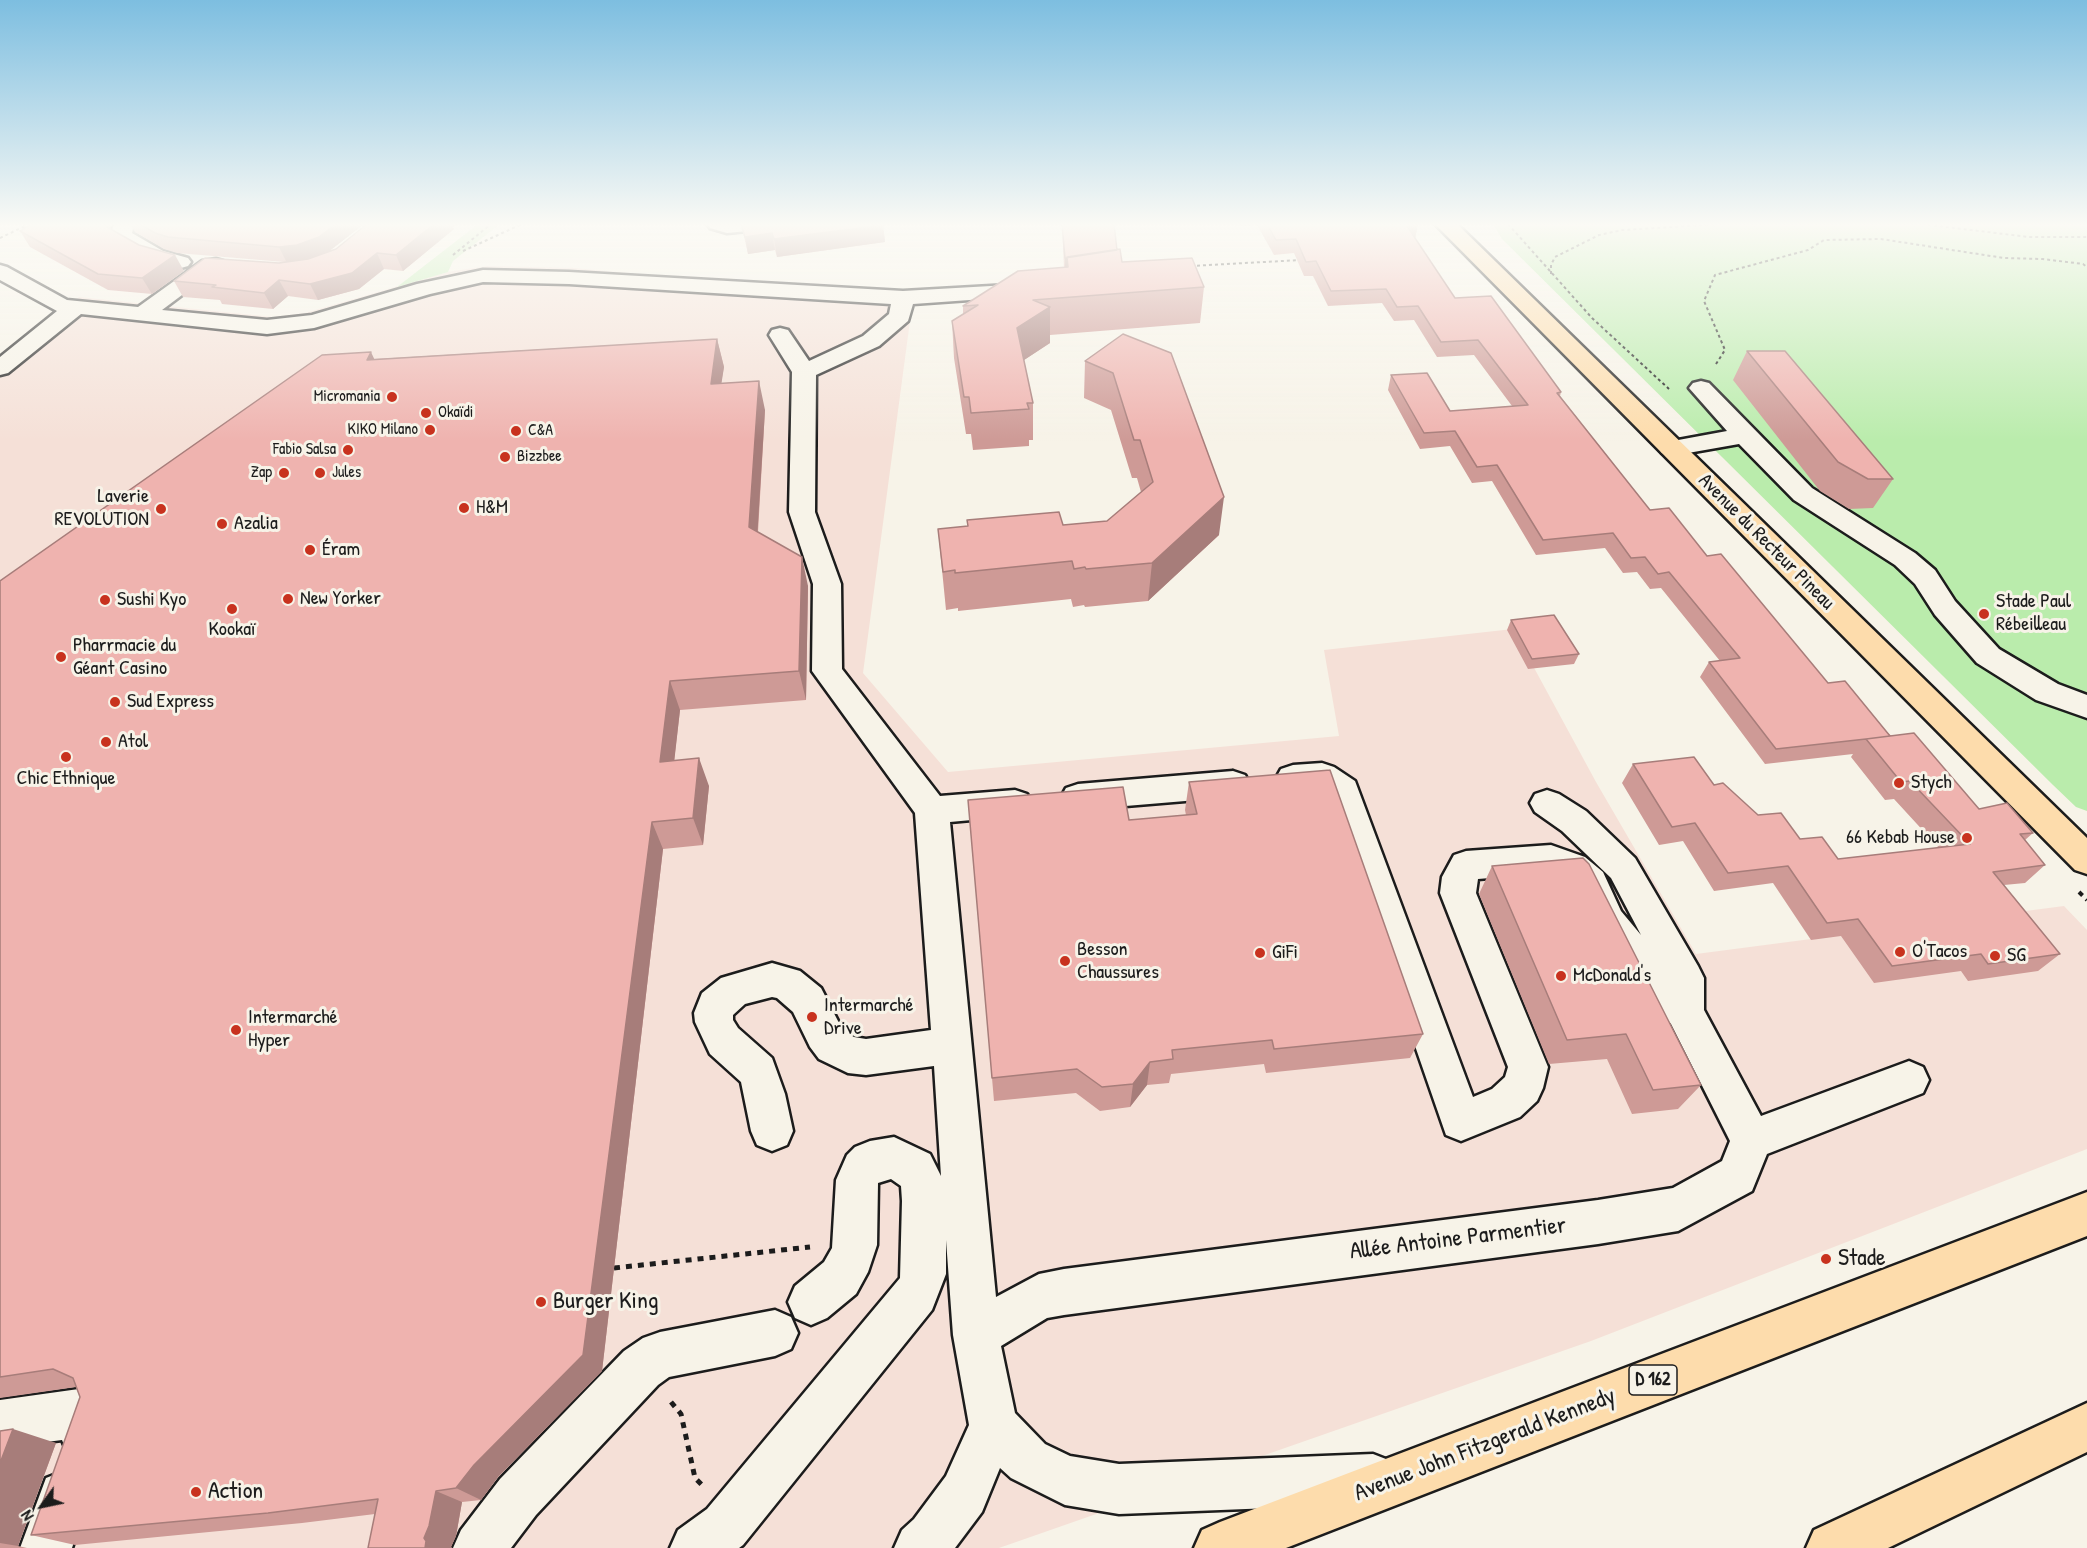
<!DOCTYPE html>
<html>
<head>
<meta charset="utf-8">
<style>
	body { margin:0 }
	#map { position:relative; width:2087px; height:1548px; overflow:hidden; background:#f7f3e8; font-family:"Patrick Hand",sans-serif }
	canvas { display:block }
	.north { position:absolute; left:12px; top:1476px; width:60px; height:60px; -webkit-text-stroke:4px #f7f3e8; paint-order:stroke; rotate:237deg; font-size:16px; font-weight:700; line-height:24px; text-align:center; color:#1c1c1c }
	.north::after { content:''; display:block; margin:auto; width:21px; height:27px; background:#1c1c1c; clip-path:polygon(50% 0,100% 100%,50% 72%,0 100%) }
</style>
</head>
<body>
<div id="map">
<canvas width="2087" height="1548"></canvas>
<div class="north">N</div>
</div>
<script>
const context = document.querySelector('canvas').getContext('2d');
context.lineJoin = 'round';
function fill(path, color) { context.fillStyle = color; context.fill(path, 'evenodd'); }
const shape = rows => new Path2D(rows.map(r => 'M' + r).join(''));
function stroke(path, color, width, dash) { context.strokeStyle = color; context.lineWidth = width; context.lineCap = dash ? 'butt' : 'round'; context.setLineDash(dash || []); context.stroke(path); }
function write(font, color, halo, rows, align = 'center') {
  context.font = font + ' "Patrick Hand",sans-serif'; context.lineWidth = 6; context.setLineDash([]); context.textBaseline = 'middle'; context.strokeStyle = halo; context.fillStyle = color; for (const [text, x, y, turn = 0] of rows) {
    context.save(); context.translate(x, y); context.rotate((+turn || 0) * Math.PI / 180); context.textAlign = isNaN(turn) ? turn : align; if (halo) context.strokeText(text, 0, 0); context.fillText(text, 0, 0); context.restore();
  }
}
fill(shape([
	[487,266,575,268,691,279,914,291,863,673,948,772,1339,736,1324,650,1513,629,1596,782,1696,954,2064,906,2087,930,2087,1149,1591,1341,999,1548,0,1548,0,355,79,297,273,317,305,313,447,272]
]), '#f5e0d7');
fill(shape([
	[478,224,500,224,453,261,448,272,397,287],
	[1493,224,2087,224,2087,811,2076,807,2053,785,1502,239]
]), '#baecac');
const minor = shape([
	[114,224,134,224,132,233,163,251,188,258,191,262,188,266,181,268,149,259,118,241,111,232,114,224],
	[707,224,768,224,765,228,758,230,727,233,710,228,707,224],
	[216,259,223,261,226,265,223,269,214,271,162,310,267,320,312,315,417,284,483,270,569,272,903,291,1026,284,1034,285,1037,290,1034,295,1026,296,913,304,908,321,879,346,816,375,815,512,841,584,842,669,940,796,1015,790,1027,794,1032,803,1027,812,1015,816,950,822,996,1297,1039,1274,1064,1269,1598,1200,1673,1188,1722,1161,1730,1141,1671,1024,1594,932,1576,891,1561,877,1550,873,1478,879,1476,893,1548,1067,1543,1088,1537,1101,1520,1117,1461,1141,1446,1135,1329,798,1316,789,1293,791,1281,787,1276,778,1281,769,1293,765,1322,763,1334,767,1355,781,1473,1097,1492,1089,1505,1077,1508,1067,1440,893,1442,877,1454,855,1466,851,1551,845,1585,857,1603,872,1621,911,1641,935,1611,878,1562,831,1535,812,1530,803,1535,794,1547,790,1559,794,1586,811,1635,858,1698,966,1704,978,1704,1010,1761,1116,1909,1061,1923,1067,1929,1080,1923,1093,1767,1154,1752,1191,1678,1231,1598,1244,1064,1315,1047,1318,1001,1346,1015,1413,1045,1444,1070,1456,1119,1464,1373,1454,1391,1461,1398,1479,1391,1497,1373,1504,1119,1514,1065,1505,1011,1478,1000,1468,982,1512,955,1548,894,1548,902,1530,914,1519,946,1476,969,1425,953,1335,946,1240,946,1274,932,1310,743,1545,739,1548,670,1548,678,1530,707,1509,900,1278,902,1201,901,1186,891,1179,878,1183,877,1245,868,1272,856,1294,827,1318,811,1325,795,1318,788,1302,795,1286,824,1262,832,1248,836,1180,847,1155,855,1147,870,1141,894,1137,930,1154,941,1176,934,1066,866,1075,848,1073,819,1059,810,1047,793,1012,777,998,772,997,745,1004,733,1015,733,1020,738,1028,772,1058,785,1094,793,1131,787,1145,772,1151,757,1145,751,1131,741,1082,710,1054,695,1022,694,1013,702,993,721,978,772,963,800,971,821,988,838,1021,847,1033,854,1037,866,1039,931,1030,915,813,812,671,813,584,789,512,792,372,769,335,772,330,780,328,788,330,809,361,863,336,889,314,891,304,569,284,483,282,430,294,314,328,267,334,81,314,8,373,0,375,0,357,57,311,0,280,0,265,7,267,67,300,138,307,202,261,216,259],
	[1701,381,1709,383,1812,488,1915,553,1935,570,1955,601,1999,649,2058,684,2087,695,2087,718,2036,700,1977,663,1935,615,1915,584,1895,565,1794,500,1739,444,1671,456,1662,453,1658,448,1662,443,1727,431,1689,388,1693,383,1701,381],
	[1233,771,1245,775,1250,784,1245,793,1233,797,1078,810,1066,806,1061,797,1066,788,1078,784,1233,771],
	[775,1310,791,1317,798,1333,791,1349,775,1356,669,1377,658,1385,536,1515,511,1548,453,1548,461,1530,500,1479,624,1351,643,1338,660,1332,775,1310],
	[93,1387,110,1394,117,1411,101,1452,84,1459,67,1452,62,1440,0,1448,0,1400,93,1387],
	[64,1471,82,1478,89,1496,72,1548,20,1548,46,1478,64,1471]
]);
const major = shape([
	[1435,224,1457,224,2087,838,2087,874,2075,870,1435,224],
	[2087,1192,2087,1236,1286,1548,1194,1548,1202,1530,1220,1522,2087,1192],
	[2087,1403,2087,1452,1888,1548,1806,1548,1814,1530,2087,1403]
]);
stroke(minor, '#1c1c1c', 5);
stroke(major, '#1c1c1c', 5);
stroke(shape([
	[1508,224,1592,318,1669,389],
	[1922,224,2029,237,2087,237],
	[0,238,29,224],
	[463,251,522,224],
	[453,255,491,224],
	[1191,266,1300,260],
	[1551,274,1551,265,1555,257,1599,235,1622,230,1719,224],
	[1716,364,1725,350,1704,301,1715,275,1808,250,1824,240,1881,239,2004,258,2043,259,2083,264,2087,267]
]), '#1c1c1c', 2, [3, 3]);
stroke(shape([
	[2079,892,2087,900]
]), '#1c1c1c', 4, [5, 5]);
stroke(shape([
	[614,1268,810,1247],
	[671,1402,681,1414,695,1478,702,1485]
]), '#1c1c1c', 5, [6, 6]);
fill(minor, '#f7f3e8');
fill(major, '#fddcac');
fill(shape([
	[130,224,364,224,329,251,336,249,367,224,456,224,453,227,454,229,403,271,384,269,359,289,318,300,288,296,273,309,222,304,220,300,183,297,174,281,284,262,177,253,164,249,135,232],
	[741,224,883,224,885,242,777,257,775,250,748,254],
	[1062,224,1114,224,1117,250,1122,262,1204,287,1200,323,1050,335,1050,343,1024,360,1033,403,1033,440,1029,440,1029,446,973,450,971,434,966,434,954,358,952,321,963,314,963,306,1064,268],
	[1237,224,1418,224,1415,238,1455,298,1561,392,1560,396,1650,510,1707,556,1828,683,1979,809,2033,833,2025,840,2045,865,2025,883,2004,885,2060,954,2038,971,1968,981,1961,971,1874,983,1841,936,1811,940,1773,883,1714,891,1683,841,1659,845,1622,783,1633,764,1714,785,1758,815,1800,839,1838,859,1939,848,1894,799,1885,800,1851,757,1853,754,1765,764,1700,677,1709,662,1720,661,1661,588,1650,589,1637,572,1623,573,1605,548,1536,555,1492,481,1472,483,1450,446,1420,449,1388,390,1391,375,1450,411,1512,406,1474,355,1437,357,1414,320,1394,321,1382,303,1328,306,1313,276,1304,276,1294,253,1274,255,1257,225,1237,226],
	[111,229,184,271,152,294,108,290,30,247,20,231],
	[1123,334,1219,535,1148,601,1085,607,1084,605,1073,607,1071,599,958,611,958,608,946,610,938,529,1063,525,1107,521,1141,492,1137,478,1132,478,1111,410,1084,398,1085,361],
	[717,339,724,367,721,383,765,410,758,532,808,586,806,700,680,710,674,761,709,786,703,845,663,849,602,1371,498,1477,481,1500,462,1502,456,1536,451,1547,452,1548,368,1548,375,1514,302,1523,75,1545,31,1535,80,1397,76,1387,0,1398,0,581,375,359],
	[1747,351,1893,479,1873,508,1849,509,1820,491,1733,380],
	[1511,620,1579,654,1574,664,1528,669,1507,630],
	[1189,782,1423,1034,1410,1058,1266,1073,1264,1064,1171,1074,1169,1083,1147,1085,1130,1107,1100,1111,1076,1093,994,1101,968,800,1129,820,1186,815,1185,810],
	[1492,866,1701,1085,1678,1109,1632,1114,1607,1059,1549,1064,1479,894],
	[0,1431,56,1443,18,1546,27,1548,0,1548]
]), '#ce9a96');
fill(shape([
	[104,224,112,224,109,233],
	[336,224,364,224,327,253,304,261,287,263,279,247],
	[434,224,456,224,453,227,454,229,403,271,396,255],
	[1418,224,1415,239,1407,226],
	[883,225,885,242,777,257,774,239],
	[772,233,775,250,748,254,745,237],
	[377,253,384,269,359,289,318,300,310,284],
	[175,255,184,271,152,294,142,278],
	[1065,258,1067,258,1067,276,1065,276],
	[279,280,288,296,273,309,264,293],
	[1050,307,1050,343,1018,364,1017,328],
	[717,339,724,367,717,412,711,384],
	[371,352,384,380,367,360],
	[759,381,765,410,756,556,749,527],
	[1224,497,1219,535,1148,601,1152,563],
	[802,557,808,586,806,700,799,671],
	[670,681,680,710,671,790,660,762],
	[699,758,709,786,703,845,693,818],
	[652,822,663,849,602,1371,498,1477,481,1500,456,1488],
	[1150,1062,1147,1085,1130,1107,1133,1084],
	[13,1429,56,1443,18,1546,0,1543,0,1463],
	[436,1491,462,1502,456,1536,451,1547,452,1548,425,1548,424,1538]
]), '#a77d7a');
const building = shape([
	[31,224,105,224,107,227,139,245,175,255,142,278,98,274,20,231,31,224],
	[140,224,336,224,319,237,297,245,279,247,168,237,155,233,140,224],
	[367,224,434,224,396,255,377,253,352,273,310,284,279,280,264,293,212,287,216,285,174,281,205,258,279,263,308,259,336,249,367,224],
	[741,224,883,224,883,225,774,239,772,233,745,237,741,224],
	[1062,224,1114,224,1117,250,1065,258,1062,224],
	[1267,224,1418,224,1407,226,1455,298,1491,296,1561,392,1557,393,1650,510,1669,508,1707,556,1721,554,1828,683,1845,681,1890,736,1866,739,1776,749,1709,662,1740,658,1669,572,1658,574,1645,557,1631,558,1613,533,1543,540,1497,465,1477,467,1455,431,1424,433,1391,375,1427,373,1450,411,1528,405,1478,340,1441,342,1418,306,1397,307,1386,289,1331,291,1316,261,1306,262,1296,239,1276,240,1267,224],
	[1120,249,1122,262,1192,258,1204,287,1033,300,1050,307,1017,328,1033,403,1027,403,1029,409,971,413,969,397,964,397,952,321,978,305,963,306,1018,271,1068,267,1067,257,1120,249],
	[1123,334,1171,353,1224,497,1152,563,1086,569,1085,567,1074,569,1072,561,955,573,955,570,943,572,938,529,968,526,967,520,1059,512,1063,525,1107,521,1153,482,1140,440,1134,440,1113,373,1085,361,1123,334],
	[717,339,711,384,759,381,749,527,802,557,799,671,670,681,660,762,699,758,693,818,652,822,583,1355,474,1465,456,1488,436,1491,429,1526,424,1538,426,1541,425,1548,368,1548,378,1499,268,1513,31,1535,80,1397,73,1378,53,1369,0,1377,0,581,322,355,371,352,367,360,717,339],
	[1747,351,1785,351,1893,479,1868,479,1838,462,1747,351],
	[1554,615,1579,654,1532,659,1511,620,1554,615],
	[1914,733,1979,809,2007,803,2033,833,2020,834,2045,865,1993,872,2060,954,1988,964,1981,954,1892,966,1858,919,1827,923,1788,866,1728,873,1695,823,1672,827,1633,764,1694,757,1714,785,1723,783,1758,815,1781,813,1800,839,1822,837,1838,859,1970,844,1910,781,1901,782,1866,739,1914,733],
	[1330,770,1423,1034,1274,1049,1272,1040,1172,1050,1173,1059,1150,1062,1133,1084,1102,1087,1077,1069,992,1078,968,800,1123,787,1129,820,1197,814,1189,782,1330,770],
	[1583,858,1589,864,1701,1085,1653,1090,1626,1034,1567,1040,1492,866,1583,858],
	[13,1429,0,1463,0,1431,13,1429]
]);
fill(building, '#efb3af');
stroke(building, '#a77d7a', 1.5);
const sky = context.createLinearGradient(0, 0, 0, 441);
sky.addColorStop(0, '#7dbee0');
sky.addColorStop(0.51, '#fbfaf5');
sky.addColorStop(1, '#fbfaf500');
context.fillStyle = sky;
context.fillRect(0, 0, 2087, 441);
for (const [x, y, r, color] of [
	[392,397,6,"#c8321e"],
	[426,413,6,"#c8321e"],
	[430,430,6,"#c8321e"],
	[516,431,6,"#c8321e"],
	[348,450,6,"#c8321e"],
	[505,457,6,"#c8321e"],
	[284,473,6,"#c8321e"],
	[320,473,6,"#c8321e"],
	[464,508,6,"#c8321e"],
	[161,509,6,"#c8321e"],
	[222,524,6,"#c8321e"],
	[310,550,6,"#c8321e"],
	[288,599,6,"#c8321e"],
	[105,600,6,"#c8321e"],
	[232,609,6,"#c8321e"],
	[1984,614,6,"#c8321e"],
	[61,657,6,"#c8321e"],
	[115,702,6,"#c8321e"],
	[106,742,6,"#c8321e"],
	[66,757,6,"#c8321e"],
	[1899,783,6,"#c8321e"],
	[1967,838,6,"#c8321e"],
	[1900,952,6,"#c8321e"],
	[1260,953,6,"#c8321e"],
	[1995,956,6,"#c8321e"],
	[1065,961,6,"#c8321e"],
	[1561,976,6,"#c8321e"],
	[812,1017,6,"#c8321e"],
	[236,1030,6,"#c8321e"],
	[1826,1259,6,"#c8321e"],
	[541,1302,6,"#c8321e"],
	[196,1492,6,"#c8321e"]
]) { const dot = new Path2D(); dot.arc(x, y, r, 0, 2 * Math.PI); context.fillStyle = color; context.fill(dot); stroke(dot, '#f7f3e8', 2); }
write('16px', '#1c1c1c', '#f7f3e8', [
	["Micromania",380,397],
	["Okaïdi",438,413,"left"],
	["KIKO Milano",418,430],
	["C&A",528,431,"left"],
	["Fabio Salsa",336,450],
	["Bizzbee",517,457,"left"],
	["Zap",272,473],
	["Jules",332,473,"left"]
], 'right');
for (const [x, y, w] of [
	[1653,1380,48]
]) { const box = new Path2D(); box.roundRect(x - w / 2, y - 15, w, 30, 4.5); context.fillStyle = '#f7f3e8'; context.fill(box); stroke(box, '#1c1c1c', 1.5); }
write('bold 18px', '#1c1c1c', null, [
	["D 162",1653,1380]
]);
write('20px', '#1c1c1c', '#f7f3e8', [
	["Laverie",149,497,"right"],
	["REVOLUTION",149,520,"right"],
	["H&M",476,508],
	["Azalia",234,524],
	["Éram",322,550],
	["New Yorker",300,599],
	["Sushi Kyo",117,600],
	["Stade Paul",1996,602],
	["Rébeilleau",1996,625],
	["Kookaï",232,630,"center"],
	["Pharrmacie du",73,646],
	["Géant Casino",73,669],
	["Sud Express",127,702],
	["Atol",118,742],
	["Chic Ethnique",66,779,"center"],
	["Stych",1911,783],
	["66 Kebab House",1955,838,"right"],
	["Besson",1077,950],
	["Chaussures",1077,973],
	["O'Tacos",1912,952],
	["GiFi",1272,953],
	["SG",2007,956],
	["McDonald's",1573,976],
	["Intermarché",824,1006],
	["Drive",824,1029],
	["Intermarché",248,1018],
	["Hyper",248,1041]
], 'left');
write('20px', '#1c1c1c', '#f7f3e8', [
	["Avenue du Recteur Pineau",1766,542,45]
]);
write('24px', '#1c1c1c', '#f7f3e8', [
	["Allée Antoine Parmentier",1458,1239,-7],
	["Avenue John Fitzgerald Kennedy",1485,1445,-21]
]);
write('24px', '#1c1c1c', '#f7f3e8', [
	["Stade",1838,1259],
	["Burger King",553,1302],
	["Action",208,1492]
], 'left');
</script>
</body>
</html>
